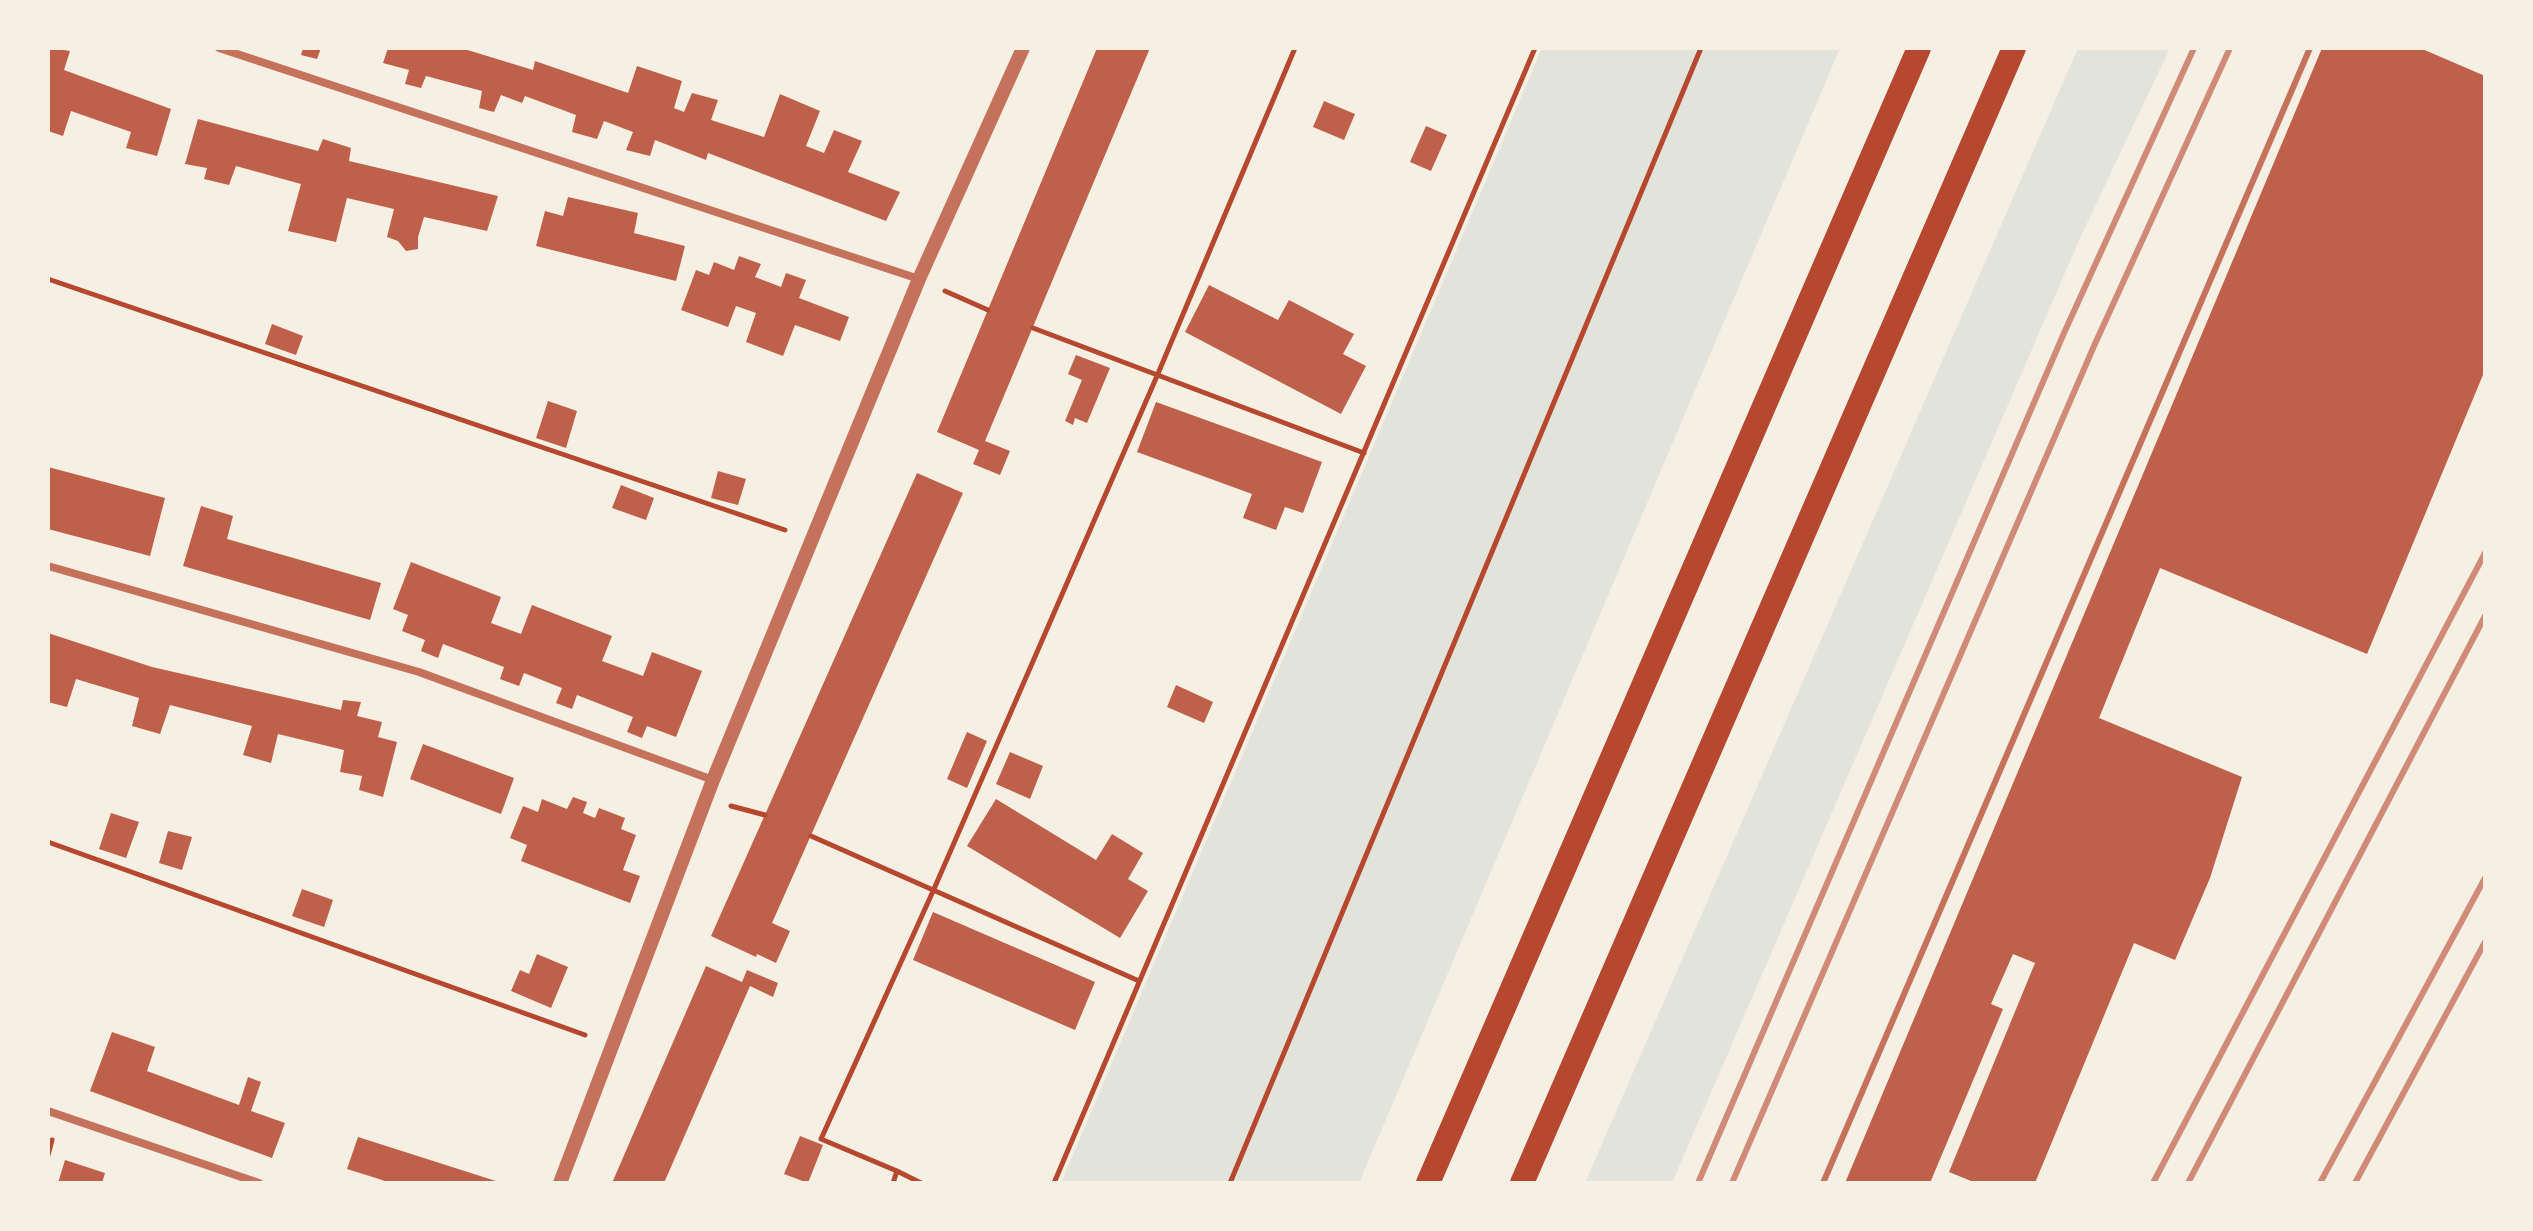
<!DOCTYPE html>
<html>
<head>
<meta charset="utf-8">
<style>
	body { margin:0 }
	#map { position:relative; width:2533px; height:1231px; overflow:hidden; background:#f6efe4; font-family:Lato,sans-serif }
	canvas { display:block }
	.frame { position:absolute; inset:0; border:50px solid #f6efe4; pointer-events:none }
</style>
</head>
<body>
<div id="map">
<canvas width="2533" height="1231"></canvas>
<div class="frame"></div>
</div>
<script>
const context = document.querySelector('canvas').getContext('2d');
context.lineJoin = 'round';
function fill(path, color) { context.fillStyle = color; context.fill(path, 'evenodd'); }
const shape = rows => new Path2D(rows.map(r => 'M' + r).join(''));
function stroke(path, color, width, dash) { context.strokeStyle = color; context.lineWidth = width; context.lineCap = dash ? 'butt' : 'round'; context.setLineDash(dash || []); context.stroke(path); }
fill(shape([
	[1542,48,1840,48,1359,1183,1061,1183],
	[2078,48,2170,48,2080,238,1672,1183,1585,1183]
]), '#e2e4dc');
fill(shape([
	[51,48,70,51,64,70,171,109,157,156,126,148,131,132,71,111,63,136,48,131,48,55],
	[303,48,321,48,317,59,301,55],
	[388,48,461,48,533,70,535,61,628,93,637,66,682,81,674,108,684,112,692,93,718,100,711,120,764,137,780,94,820,111,806,146,824,153,834,130,862,141,848,172,900,192,886,221,708,153,706,160,655,140,650,156,626,150,633,132,604,121,597,139,572,132,576,115,525,96,522,103,501,95,494,112,479,108,482,91,426,76,421,88,405,84,409,70,383,63],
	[1097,48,1150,48,985,441,1010,451,1000,475,973,464,979,450,937,432],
	[2322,48,2420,48,2485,76,2485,370,2367,654,2160,568,2099,718,2242,777,2210,878,2175,960,2134,943,2035,1183,1976,1183,1949,1172,2035,963,2013,954,1991,1004,2003,1009,1930,1183,1845,1183],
	[1324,101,1355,114,1344,140,1313,127],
	[198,119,318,151,323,139,351,148,349,161,498,196,487,231,424,217,418,237,418,249,406,251,398,241,387,237,394,209,347,198,336,242,288,231,301,184,236,166,229,185,204,179,207,168,185,164],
	[1426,126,1447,135,1431,171,1410,162],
	[568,197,638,213,634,233,685,246,676,281,536,246,545,211,563,216],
	[739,256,761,264,755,277,781,287,786,273,806,280,799,298,849,317,840,341,795,325,783,356,746,342,756,313,736,306,728,327,681,310,696,270,709,275,714,262,734,270],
	[1209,285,1278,320,1289,300,1354,334,1343,354,1366,366,1341,414,1185,332],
	[272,324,303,336,296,355,265,344],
	[1076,355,1110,368,1087,423,1075,418,1073,425,1065,421,1082,380,1068,374],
	[548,401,577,411,566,448,536,438],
	[1156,402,1322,462,1303,513,1285,507,1276,530,1243,518,1252,494,1137,452],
	[48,467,165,498,150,556,48,529],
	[718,471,746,479,738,505,711,498],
	[917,473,963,493,772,923,790,931,776,963,757,954,756,957,711,936],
	[621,485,654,498,646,520,612,508],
	[201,506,233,516,227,539,381,583,370,620,183,566],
	[411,562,501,597,491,623,521,634,532,605,612,636,602,661,643,676,652,652,702,671,676,737,647,726,642,738,627,732,633,717,577,695,572,709,556,703,562,688,524,673,519,686,500,679,504,667,443,644,438,658,421,651,425,640,402,631,408,615,393,609],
	[48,633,152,667,341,710,343,700,361,702,357,716,382,722,378,737,397,742,383,797,359,790,362,776,340,772,344,750,278,734,271,763,243,755,252,726,170,705,160,734,132,726,139,698,76,679,67,707,48,702],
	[1176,685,1213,702,1204,723,1167,707],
	[967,732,987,741,967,788,947,779],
	[423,744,514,778,501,814,410,779],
	[1010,752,1043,766,1030,799,996,784],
	[573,797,587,802,583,813,595,818,599,808,625,818,621,829,636,835,623,870,640,876,630,903,521,861,527,845,510,838,523,806,538,812,542,799,567,809],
	[996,799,1096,860,1112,834,1143,853,1128,879,1148,891,1120,938,967,846],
	[111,813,139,822,126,858,99,849],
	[168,831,192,837,182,870,159,863],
	[302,889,333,900,324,927,292,916],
	[933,912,1095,982,1075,1030,913,960],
	[537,954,568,967,551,1008,511,991,520,970,529,974],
	[706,966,742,982,747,970,778,983,773,997,750,986,664,1183,612,1183],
	[112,1032,155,1047,147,1071,239,1105,248,1077,261,1082,251,1111,285,1123,272,1158,90,1091],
	[800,1136,823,1145,808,1183,784,1174],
	[358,1137,499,1182,499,1183,390,1183,379,1179,347,1169],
	[65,1160,105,1173,102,1183,58,1183]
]), '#bf614a');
stroke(shape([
	[48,279,785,530],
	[945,291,988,310],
	[1033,328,1364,453],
	[731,806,765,815],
	[811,836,1139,981],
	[48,842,585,1035],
	[48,1155,52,1140],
	[897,1171,821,1139,934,889,1157,376,1295,48],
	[893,1183,897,1171,921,1183],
	[1054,1183,1535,48],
	[1230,1183,1701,48]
]), '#b5482f', 5);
stroke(shape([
	[1823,1183,2310,48]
]), '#c5725c', 6);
stroke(shape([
	[219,48,919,279],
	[48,566,419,672,713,780],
	[48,1111,259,1183]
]), '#c5725c', 8);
stroke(shape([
	[560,1183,713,780,919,279,1023,48]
]), '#c5725c', 14);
stroke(shape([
	[1428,1183,1919,48],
	[1522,1183,2014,48]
]), '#b5482f', 24);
stroke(shape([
	[1698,1183,2064,333,2194,48],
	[1732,1183,2094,346,2230,48],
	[2153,1183,2485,553],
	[2188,1183,2485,616],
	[2320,1183,2485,878],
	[2355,1183,2485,942]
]), '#cf8b77', 6);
</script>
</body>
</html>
